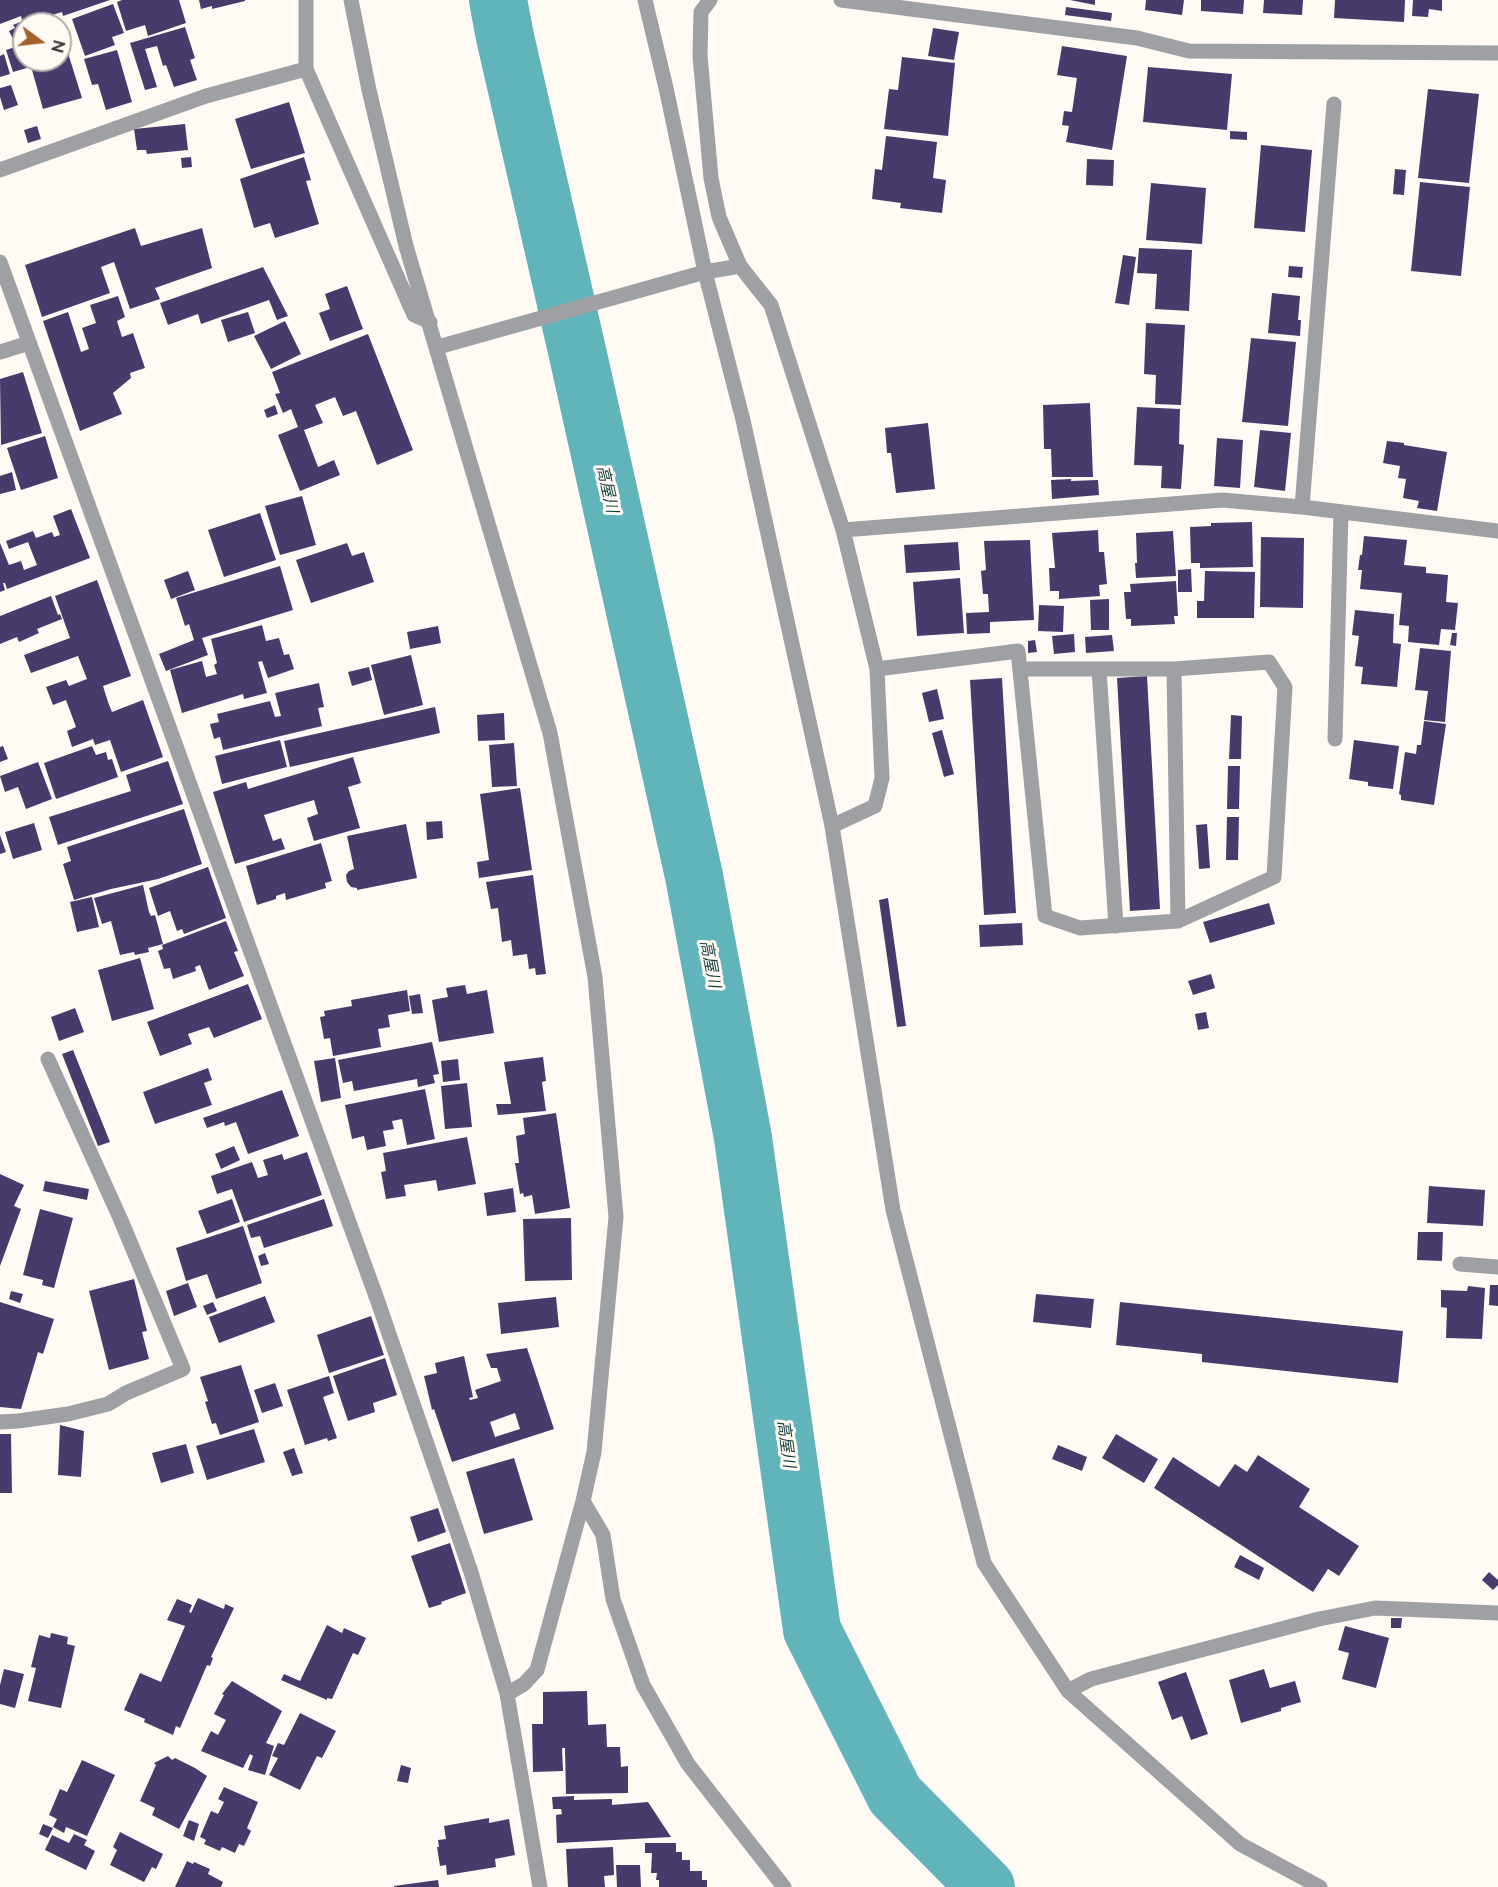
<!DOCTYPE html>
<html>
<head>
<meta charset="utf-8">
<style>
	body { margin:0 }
	#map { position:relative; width:1498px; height:1887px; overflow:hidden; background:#fffaf4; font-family:Raleway,sans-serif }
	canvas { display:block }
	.north { position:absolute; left:12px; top:12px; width:60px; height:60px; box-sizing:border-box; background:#fffaf4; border:2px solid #b0aca7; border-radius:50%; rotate:105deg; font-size:16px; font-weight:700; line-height:24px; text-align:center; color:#393634 }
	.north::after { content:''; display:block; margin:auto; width:21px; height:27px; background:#a2602d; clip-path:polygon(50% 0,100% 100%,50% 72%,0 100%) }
</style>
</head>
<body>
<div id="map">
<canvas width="1498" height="1887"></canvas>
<div class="north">N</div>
</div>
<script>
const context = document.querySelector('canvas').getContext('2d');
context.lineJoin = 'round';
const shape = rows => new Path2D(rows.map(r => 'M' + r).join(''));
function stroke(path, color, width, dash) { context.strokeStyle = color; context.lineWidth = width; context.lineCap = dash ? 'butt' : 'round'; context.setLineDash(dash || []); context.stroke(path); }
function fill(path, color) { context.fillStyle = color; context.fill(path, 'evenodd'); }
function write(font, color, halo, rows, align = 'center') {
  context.font = font + ' Raleway,"Noto Sans JP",sans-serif'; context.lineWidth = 6; context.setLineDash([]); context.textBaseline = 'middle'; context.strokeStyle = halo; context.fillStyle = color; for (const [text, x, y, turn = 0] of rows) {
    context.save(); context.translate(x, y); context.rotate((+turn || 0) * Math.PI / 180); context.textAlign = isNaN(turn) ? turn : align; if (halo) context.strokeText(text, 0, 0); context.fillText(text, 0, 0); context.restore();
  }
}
stroke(shape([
	[498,0,505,37,578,355,694,876,743,1138,812,1630,895,1795,986,1887]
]), '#61b5ba', 58);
fill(shape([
	[0,0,110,0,63,16,62,12,23,24,21,16,0,24],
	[122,0,179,0,186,23,148,36,145,25,126,31,117,2],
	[199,0,245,0,245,1,212,9,212,6,201,9],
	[1070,0,1095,0,1095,5],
	[1146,0,1184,0,1182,15,1145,10],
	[1201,0,1244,0,1243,14,1201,11],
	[1264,0,1303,0,1302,15,1263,13],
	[1335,0,1405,0,1404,22,1334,18],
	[1413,0,1442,0,1442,11,1429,9,1428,17,1412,16],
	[113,4,124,33,112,37,115,45,85,56,72,19],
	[1066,7,1112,13,1111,21,1065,15],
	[20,22,24,31,24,39,15,43,9,31,15,28,13,25],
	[185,27,195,58,190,60,197,80,174,87,166,65,163,66,157,46,145,49,157,87,145,90,130,43],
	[933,28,959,32,954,60,928,56],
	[24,44,24,60,36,60,37,65,13,72,6,50],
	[1062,46,1127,56,1112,150,1066,142,1069,126,1062,125,1064,111,1072,112,1077,78,1057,75],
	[117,50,132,102,106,110,98,84,92,85,84,59],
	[68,53,82,98,43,109,32,70,45,66,43,60,60,60,60,55],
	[4,54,10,74,0,77,0,56],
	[902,57,955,63,948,136,884,129,889,89,898,90],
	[1148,67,1232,74,1227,130,1143,122],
	[11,85,18,105,4,110,0,97,0,88],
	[1428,89,1479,94,1469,183,1418,178],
	[289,102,305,153,251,169,235,119],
	[185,124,188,150,147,154,146,150,137,150,134,129],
	[37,126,41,139,28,143,24,130],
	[1230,131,1247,132,1247,140,1230,139],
	[886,136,937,142,933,178,946,180,942,213,900,208,901,203,872,199,875,169,882,170],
	[1261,145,1312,150,1305,232,1254,228],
	[191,157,192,167,182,168,181,158],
	[304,157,311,180,306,181,319,224,275,238,270,223,254,228,240,179],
	[1087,159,1114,160,1113,186,1086,185],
	[1395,169,1406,170,1404,195,1393,194],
	[1420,182,1470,187,1461,276,1411,271],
	[1151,183,1206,188,1202,244,1146,240],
	[135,228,141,246,202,228,212,268,155,288,160,299,130,309,114,262,101,267,110,293,42,317,25,265],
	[1139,248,1192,250,1189,311,1155,309,1157,274,1137,273],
	[1123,255,1136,257,1129,305,1115,303],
	[1289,266,1303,267,1302,278,1288,277],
	[263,267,288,316,277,320,269,300,201,324,198,314,168,325,160,303],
	[347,286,363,329,330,341,319,313,330,309,325,294],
	[1272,293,1300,296,1298,320,1301,320,1300,336,1268,333],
	[118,296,125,317,117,321,122,337,133,333,145,368,130,373,131,378,113,393,122,414,80,431,43,321,68,312,81,352,89,349,82,328,96,323,90,305],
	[248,312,255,333,228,342,221,320],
	[285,321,301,354,271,369,254,336],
	[1146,323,1185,325,1181,405,1155,404,1156,375,1144,374],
	[368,334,413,450,377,465,356,411,343,416,335,397,315,405,323,423,304,430,318,467,334,460,340,475,300,491,278,435,298,427,291,409,283,413,275,394,280,393,272,372],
	[1251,338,1296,342,1288,426,1242,422],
	[23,372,42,433,1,445,0,379],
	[1090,403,1093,477,1052,477,1051,449,1044,449,1043,405],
	[275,405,278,414,267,418,264,410],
	[1137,407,1180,409,1179,444,1184,445,1181,489,1161,488,1162,466,1134,465],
	[928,423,935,489,896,493,891,453,887,453,885,428],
	[1260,430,1291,433,1285,491,1254,487],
	[45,436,58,478,21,490,7,448],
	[1217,438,1243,440,1240,488,1214,486],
	[1387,441,1404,443,1404,445,1447,452,1437,511,1417,508,1419,501,1403,498,1406,479,1398,478,1400,466,1383,463],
	[12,472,16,490,0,494,0,476],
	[1071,479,1071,481,1098,480,1099,495,1052,499,1051,480],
	[302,496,316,545,280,555,265,506],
	[71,509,90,558,7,589,5,583,3,583,5,590,0,592,0,543,9,565,21,561,24,570,37,565,28,542,9,549,6,541,33,531,36,538,52,532,54,537,60,535,53,516],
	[260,513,276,560,224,577,208,530],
	[1252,522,1253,567,1200,568,1200,563,1191,563,1190,527,1211,526,1211,523],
	[1098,530,1099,552,1104,552,1107,584,1099,585,1100,596,1059,599,1059,591,1050,591,1049,568,1055,568,1052,533],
	[1173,531,1176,576,1136,578,1135,563,1137,563,1136,533],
	[1364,536,1407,540,1404,565,1426,567,1426,573,1448,575,1446,602,1458,603,1455,630,1441,629,1439,645,1408,642,1409,626,1399,625,1402,593,1360,589,1362,570,1358,570,1360,555,1362,555],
	[1261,537,1304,538,1303,608,1260,607],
	[1030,540,1034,620,990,622,990,633,967,634,966,613,989,612,988,594,983,594,981,571,986,570,984,541],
	[958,542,960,570,906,573,904,545],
	[347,543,352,556,364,552,374,582,311,603,296,560],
	[280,566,293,610,202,638,208,655,166,671,159,654,194,640,189,624,185,626,176,598],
	[1191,569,1192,592,1178,592,1178,570],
	[188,571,195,590,171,599,164,580],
	[1205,571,1255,572,1254,618,1197,618,1197,601,1204,601],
	[960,578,964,633,917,636,913,582],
	[97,580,131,676,103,686,108,702,112,712,143,700,163,757,121,772,110,740,95,745,93,739,72,747,67,731,76,727,66,700,53,705,46,687,66,680,69,686,87,679,78,656,31,673,24,655,70,638,55,596],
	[1176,581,1178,616,1174,616,1175,624,1131,626,1131,619,1126,619,1124,592,1131,592,1130,584],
	[51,596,58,615,60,614,62,619,37,629,39,633,19,642,17,637,0,644,0,616],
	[1109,599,1109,630,1091,630,1090,600],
	[1039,605,1064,606,1063,632,1038,631],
	[1355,610,1394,614,1393,643,1401,644,1397,687,1361,684,1363,667,1355,666,1359,636,1352,635],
	[262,625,266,641,279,638,284,655,289,654,294,669,268,678,262,661,258,662,267,693,244,699,243,694,182,713,170,670,202,661,206,677,217,674,214,665,217,663,211,639],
	[438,626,441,643,410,649,407,632],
	[1452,633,1457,633,1456,646,1450,645],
	[1074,634,1075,652,1054,654,1052,636],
	[1112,635,1114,651,1086,653,1085,637],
	[1035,640,1037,652,1028,653,1028,641],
	[1420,648,1451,651,1445,722,1424,720,1428,691,1415,690],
	[411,655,423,705,384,715,371,665],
	[369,667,372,680,352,686,348,672],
	[1147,676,1160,909,1130,911,1117,678],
	[1002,678,1016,913,984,915,970,680],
	[319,683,324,707,318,708,322,726,223,750,220,737,214,739,210,724,219,722,217,714,270,701,275,717,281,716,275,693],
	[937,689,944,719,929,722,922,693],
	[435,707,440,733,290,767,284,741],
	[504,713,505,740,478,741,477,715],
	[1231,715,1242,716,1241,759,1229,759],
	[1424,721,1446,724,1434,805,1401,800,1401,795,1399,794,1405,752,1416,754,1417,745,1421,745],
	[942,730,954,774,944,777,932,733],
	[280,740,287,767,222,784,215,756],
	[1354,740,1399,746,1393,789,1368,786,1368,782,1349,779],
	[514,743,517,786,492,787,489,745],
	[3,746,8,759,0,762,0,747],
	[92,746,96,755,106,752,108,760,112,759,118,777,56,799,44,763],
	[353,757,361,783,348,787,360,828,314,841,307,818,318,814,314,800,264,815,273,841,281,838,285,849,235,864,213,792,246,782,248,789],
	[168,761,183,804,58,845,49,817,131,791,126,775],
	[38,762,52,799,26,809,18,787,5,792,0,776],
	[1228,766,1240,766,1239,809,1227,809],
	[520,788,532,870,479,878,477,862,489,860,480,794],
	[184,809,202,864,158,879,111,889,74,900,63,864,71,861,67,847],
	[1227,817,1239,817,1238,860,1226,860],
	[442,821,443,838,427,840,426,822],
	[34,823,42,850,13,859,5,832],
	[406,824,417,878,357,890,357,888,351,887,347,882,346,875,349,871,354,869,347,836],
	[1207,824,1210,868,1199,869,1196,825],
	[0,835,6,852,0,854],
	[321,843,332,881,325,883,326,888,286,900,285,893,276,896,276,899,257,905,246,866],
	[208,867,226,918,184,934,182,929,177,931,170,911,158,916,149,888],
	[533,875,546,974,536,975,535,968,529,969,527,954,513,956,511,940,502,942,498,908,491,909,486,882],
	[143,885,149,912,151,916,155,915,163,944,148,948,149,952,135,955,134,952,120,955,111,921,102,924,94,898],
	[92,897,99,927,77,932,70,902],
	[888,898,906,1026,897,1027,879,900],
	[1269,903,1275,924,1210,943,1203,922],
	[226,921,238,951,234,952,244,976,209,990,200,965,195,967,196,971,173,979,170,968,164,969,158,951,163,949,162,945],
	[1022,923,1023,945,980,947,979,925],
	[140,958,154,1009,112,1021,98,970],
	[1211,974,1215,988,1193,995,1188,981],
	[248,984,262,1019,214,1038,209,1027,188,1034,192,1044,160,1056,147,1022],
	[465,985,467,994,487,990,494,1033,439,1042,432,1000,448,997,446,988],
	[407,990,410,1011,388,1015,390,1027,378,1029,381,1047,333,1056,330,1038,324,1039,320,1017,325,1016,324,1011,352,1006,351,1000],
	[420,994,423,1013,412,1014,409,996],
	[75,1008,84,1032,59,1041,51,1017],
	[1206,1012,1209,1028,1198,1030,1195,1014],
	[432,1042,439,1074,433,1075,435,1083,418,1087,417,1079,354,1091,352,1081,343,1083,338,1060],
	[73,1050,110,1142,98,1146,62,1054],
	[543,1057,546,1081,542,1082,546,1111,498,1115,496,1104,511,1104,504,1062],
	[335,1058,341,1098,321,1102,314,1061],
	[458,1059,460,1080,443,1082,441,1061],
	[208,1068,212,1080,204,1083,212,1105,155,1124,143,1092],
	[467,1083,472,1127,445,1129,441,1086],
	[425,1089,435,1139,407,1145,402,1119,392,1121,394,1129,383,1131,386,1146,367,1150,364,1136,352,1139,345,1105],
	[282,1090,299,1136,248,1154,236,1122,225,1126,224,1122,207,1128,203,1118],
	[556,1113,570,1208,535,1214,532,1195,524,1197,523,1193,520,1194,515,1163,519,1163,516,1136,525,1134,523,1118],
	[467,1137,476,1184,438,1191,436,1180,404,1185,406,1196,386,1199,381,1172,386,1171,383,1153],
	[234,1146,240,1160,221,1169,215,1154],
	[307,1152,322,1195,244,1222,232,1189,217,1194,211,1176,252,1162,258,1178,268,1175,263,1160,282,1154,284,1160],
	[0,1174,24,1185,14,1206,21,1209,0,1266],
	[45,1181,89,1189,87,1200,43,1191],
	[1429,1186,1485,1190,1483,1226,1427,1223],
	[513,1188,516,1212,487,1216,484,1193],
	[232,1199,240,1222,207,1234,198,1211],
	[324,1199,333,1226,264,1248,260,1236,251,1238,247,1225],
	[40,1209,73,1218,54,1288,42,1285,43,1280,23,1275],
	[571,1218,572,1280,525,1281,523,1219],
	[243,1226,262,1283,216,1299,207,1274,186,1281,176,1248],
	[1418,1232,1443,1232,1442,1261,1417,1260],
	[265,1253,269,1264,261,1266,258,1256],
	[134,1279,147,1331,142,1332,149,1359,109,1370,89,1291],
	[188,1283,197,1307,174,1316,166,1291],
	[1490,1285,1498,1285,1498,1306,1489,1305],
	[1468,1286,1485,1288,1482,1339,1446,1338,1447,1308,1441,1307,1441,1290,1467,1291],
	[11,1291,23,1294,20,1303,9,1299],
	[1036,1294,1094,1299,1091,1328,1033,1322],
	[265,1296,275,1322,219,1343,209,1317],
	[556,1297,559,1327,501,1334,498,1303],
	[0,1302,54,1319,43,1354,38,1352,21,1409,0,1407],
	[213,1302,217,1311,207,1315,203,1306],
	[1120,1302,1403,1331,1398,1383,1202,1362,1202,1354,1116,1345],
	[371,1316,384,1355,329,1373,317,1335],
	[527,1348,554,1429,452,1462,434,1409,432,1410,424,1376,437,1373,435,1363,464,1356,473,1397,469,1398,470,1400,478,1398,475,1390,501,1381,497,1368,491,1368,486,1354],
	[515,1413,520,1429,495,1437,490,1422],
	[385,1358,397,1395,373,1403,375,1412,348,1421,333,1376],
	[241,1365,259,1422,220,1435,216,1423,212,1424,205,1402,208,1401,200,1377],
	[329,1376,334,1393,323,1397,337,1438,328,1441,327,1438,305,1445,287,1390],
	[275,1383,283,1406,262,1413,254,1390],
	[60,1425,84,1431,81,1477,58,1475],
	[254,1429,265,1462,207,1480,196,1446],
	[0,1434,11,1434,12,1493,0,1493],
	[1116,1434,1158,1459,1144,1483,1102,1458],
	[186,1444,194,1473,161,1483,152,1453],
	[1058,1445,1087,1457,1082,1471,1052,1459],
	[294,1448,303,1473,292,1476,283,1452],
	[1258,1455,1310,1489,1299,1507,1359,1546,1339,1576,1328,1569,1313,1592,1154,1488,1173,1457,1219,1487,1235,1464,1247,1472],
	[514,1458,533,1520,484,1534,466,1472],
	[438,1508,446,1532,418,1542,410,1517],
	[450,1543,466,1593,441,1602,442,1604,429,1608,411,1556],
	[1240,1555,1264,1568,1259,1580,1234,1567],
	[1489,1572,1498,1580,1498,1585,1493,1590,1482,1580],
	[198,1598,224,1609,225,1604,234,1608,211,1657,213,1658,210,1666,207,1665,180,1728,176,1726,173,1735,144,1722,145,1719,124,1710,140,1673,161,1682,185,1626,167,1620,177,1599,192,1605,189,1612,191,1613],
	[1391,1618,1402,1618,1401,1628,1391,1628],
	[327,1625,342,1633,344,1628,366,1638,358,1655,353,1653,332,1699,327,1698,327,1700,281,1680,284,1674,300,1681],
	[1345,1626,1389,1638,1376,1688,1342,1679,1349,1653,1338,1650],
	[51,1633,68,1637,67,1644,75,1646,61,1708,28,1701,36,1668,31,1667,39,1635,50,1638],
	[4,1669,24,1674,15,1708,0,1704,0,1685],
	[1264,1669,1270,1688,1295,1681,1301,1702,1281,1708,1281,1711,1241,1723,1229,1680],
	[1186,1672,1208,1734,1191,1740,1182,1716,1172,1720,1158,1682],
	[232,1681,282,1711,266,1743,274,1746,265,1775,248,1770,253,1756,250,1754,243,1768,201,1751,211,1731,218,1735,226,1720,214,1714,224,1695,222,1694],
	[587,1691,588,1725,606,1724,607,1747,620,1747,621,1767,628,1766,628,1793,566,1794,565,1748,562,1748,563,1771,533,1772,532,1724,543,1724,543,1692],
	[300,1713,336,1731,322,1758,317,1756,300,1790,269,1775,278,1758,272,1756,278,1743,284,1745],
	[168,1756,172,1760,175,1758,195,1768,207,1776,179,1829,152,1815,155,1808,140,1801,156,1765,154,1763],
	[82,1760,115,1775,87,1836,66,1827,64,1833,53,1827,57,1819,49,1815,60,1789,67,1792],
	[401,1765,411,1768,408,1783,397,1781],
	[224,1787,258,1802,247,1828,251,1831,244,1846,239,1844,235,1853,222,1847,220,1851,204,1844,206,1840,200,1837,211,1811,218,1814,224,1802,218,1799],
	[574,1796,574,1800,612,1799,612,1805,648,1802,671,1837,557,1843,556,1815,562,1814,561,1809,553,1809,552,1797],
	[489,1818,489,1823,509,1819,515,1855,495,1859,496,1867,447,1875,446,1865,440,1866,437,1847,439,1847,438,1840,446,1839,444,1826],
	[189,1820,199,1824,194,1841,183,1836],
	[43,1824,53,1828,48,1838,39,1834],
	[120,1832,163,1854,156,1869,152,1867,144,1882,110,1865,117,1850,113,1847],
	[74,1834,87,1840,84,1845,95,1851,86,1870,45,1850,52,1835,69,1843],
	[645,1843,676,1843,676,1852,682,1852,682,1860,690,1860,690,1871,702,1871,702,1880,707,1880,707,1887,659,1887,659,1880,656,1880,657,1873,651,1873,652,1853,645,1853],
	[613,1847,614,1875,604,1876,605,1887,568,1887,566,1849],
	[187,1861,193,1864,194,1862,210,1869,208,1874,223,1882,221,1887,175,1887],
	[616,1865,640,1865,641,1887,617,1887],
	[438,1880,439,1887,394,1887,394,1886]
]), '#483b6c');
stroke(shape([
	[306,0,306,69,414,315,430,322],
	[351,0,369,90,406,246,550,733,595,977,616,1217,594,1452,583,1501,537,1670,524,1684,507,1694],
	[645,0,666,88,705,272,743,420,832,826,893,1210,984,1563,1068,1691,1240,1844,1320,1887],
	[710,0,701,12,700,56,711,178,719,217,740,266],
	[841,0,1137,38,1189,51,1498,53],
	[0,170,206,96,306,69],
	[0,262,377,1299,471,1572,507,1694,540,1887],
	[438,347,705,272,740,266,771,305,843,530,877,669,882,778,875,806,832,826],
	[0,352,29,343],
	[1302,507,1334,104],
	[843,530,1222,500,1302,507,1498,531],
	[877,669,1018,651,1045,916,1080,928,1178,921,1274,877,1285,687,1269,662,1174,669,1020,669],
	[1099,669,1116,926],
	[1174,669,1178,921],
	[1335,739,1341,512],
	[1460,1264,1498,1267],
	[0,1422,18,1421,68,1414,108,1404,126,1393,183,1369,120,1218,48,1059],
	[583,1501,603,1535,613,1599,643,1685,688,1764,784,1887],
	[1068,1691,1091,1679,1319,1619,1375,1608,1498,1613]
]), '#9fa0a4', 15);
write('italic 16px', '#153d3f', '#fffaf4', [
	["高屋川",607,489,77],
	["高屋川",710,964,79],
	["高屋川",786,1444,82]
]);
</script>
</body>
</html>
